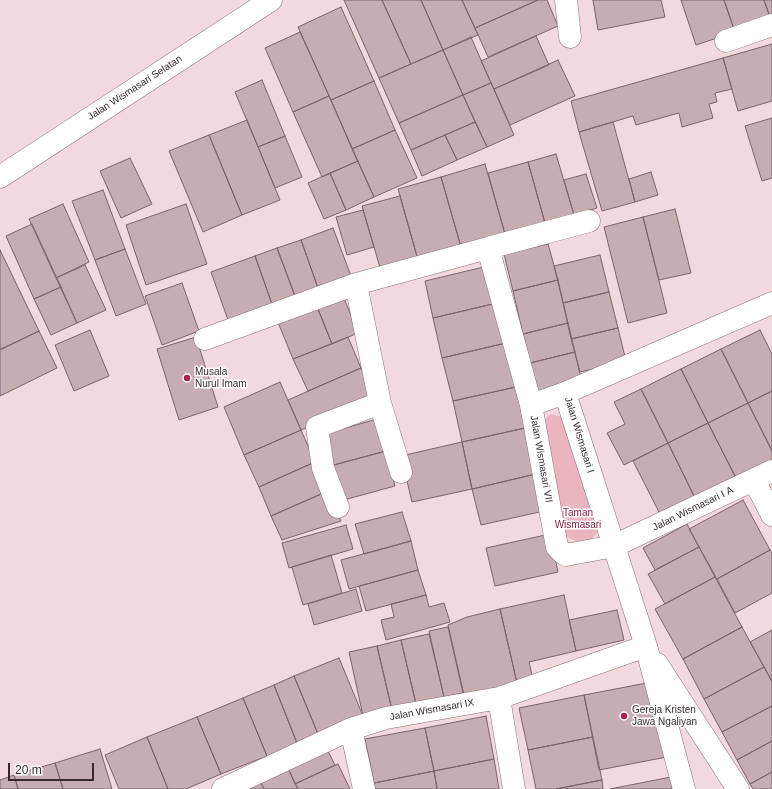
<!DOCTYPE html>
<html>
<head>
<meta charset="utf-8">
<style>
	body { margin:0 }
	#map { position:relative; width:772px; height:789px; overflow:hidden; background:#f3d9dd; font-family:Helvetica,sans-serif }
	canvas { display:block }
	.scale { position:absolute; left:8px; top:763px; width:86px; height:18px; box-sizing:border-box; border:2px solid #342a2c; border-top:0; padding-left:5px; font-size:12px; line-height:14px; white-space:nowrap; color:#342a2c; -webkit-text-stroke:3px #fff; paint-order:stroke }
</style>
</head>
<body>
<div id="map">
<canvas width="772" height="789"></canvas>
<div class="scale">20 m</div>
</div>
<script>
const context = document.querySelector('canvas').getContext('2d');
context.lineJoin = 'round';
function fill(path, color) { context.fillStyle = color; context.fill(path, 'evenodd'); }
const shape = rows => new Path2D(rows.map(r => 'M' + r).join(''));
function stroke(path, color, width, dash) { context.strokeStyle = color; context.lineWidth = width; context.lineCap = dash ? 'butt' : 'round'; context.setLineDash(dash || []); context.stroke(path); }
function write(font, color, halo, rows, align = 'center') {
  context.font = font + ' Helvetica,sans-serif'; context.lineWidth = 3; context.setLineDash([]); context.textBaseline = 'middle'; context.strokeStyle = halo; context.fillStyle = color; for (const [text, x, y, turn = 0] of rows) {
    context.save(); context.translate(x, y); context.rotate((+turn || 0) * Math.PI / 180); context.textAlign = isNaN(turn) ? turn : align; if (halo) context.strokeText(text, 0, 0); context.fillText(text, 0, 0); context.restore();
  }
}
fill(shape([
	[550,414,567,418,600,530,586,545,564,536,539,427]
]), '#ebb5bf');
const building = shape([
	[344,0,382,0,411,64,379,78,344,0],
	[382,0,421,0,443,50,411,64,382,0],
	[421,0,462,0,478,35,443,50,421,0],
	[462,0,538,0,475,28,462,0],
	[538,0,547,0,558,26,488,57,475,28,538,0],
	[593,0,661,0,665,17,598,30,593,0],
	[681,0,724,0,735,32,696,45,681,0],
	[724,0,764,0,771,20,735,32,724,0],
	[764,0,772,0,772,20,771,20,764,0],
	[341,7,374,81,331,100,298,27,341,7],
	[300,32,329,96,293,112,265,48,300,32],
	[536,36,549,65,494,89,481,61,536,36],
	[471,37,491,83,463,95,443,50,471,37],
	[772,44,772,101,738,111,723,58,772,44],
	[443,50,463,95,399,123,379,78,443,50],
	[723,58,732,89,715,93,717,102,709,104,713,118,682,127,679,113,636,125,633,116,579,132,571,101,723,58],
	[558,60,575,96,510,125,494,89,558,60],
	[262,80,285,136,258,147,235,92,262,80],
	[374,81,395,130,352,149,331,100,374,81],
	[491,83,514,135,487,147,463,95,491,83],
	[463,95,475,122,411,150,399,123,463,95],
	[329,96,358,161,322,177,293,112,329,96],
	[772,118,772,178,762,181,745,126,772,118],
	[247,120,280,200,242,215,209,135,247,120],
	[475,122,487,147,457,160,445,135,475,122],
	[613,122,635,202,602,211,579,132,613,122],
	[395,130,417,178,374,197,352,149,395,130],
	[209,135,242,215,203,232,169,151,209,135],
	[445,135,457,160,422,176,411,150,445,135],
	[285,136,302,177,275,188,258,147,285,136],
	[556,154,574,215,545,223,528,162,556,154],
	[130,158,152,204,121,218,100,171,130,158],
	[358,161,374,197,346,210,330,173,358,161],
	[528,162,545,223,505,234,488,173,528,162],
	[485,164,505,234,461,247,441,177,485,164],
	[651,172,658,195,635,202,629,179,651,172],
	[330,173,346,210,324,219,308,183,330,173],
	[586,174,597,208,574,215,564,180,586,174],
	[441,177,461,247,418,260,398,189,441,177],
	[103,190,125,249,95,260,72,201,103,190],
	[400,196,418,260,381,271,362,206,400,196],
	[63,204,89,262,56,278,29,219,63,204],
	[186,204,207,264,146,285,126,225,186,204],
	[675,209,691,273,659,280,643,217,675,209],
	[363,210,374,247,347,255,336,217,363,210],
	[643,217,667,313,628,323,604,227,643,217],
	[32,224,61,287,34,299,6,236,32,224],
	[333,228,351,276,318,288,301,240,333,228],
	[301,240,318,288,295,296,277,248,301,240],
	[548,244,558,280,513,291,504,254,548,244],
	[277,248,295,296,272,304,255,256,277,248],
	[125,249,146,304,116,316,95,260,125,249],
	[0,250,39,331,1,349,0,347,0,250],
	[600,255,609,292,563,303,554,266,600,255],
	[255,256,272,304,228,320,211,272,255,256],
	[85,265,106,310,77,323,56,278,85,265],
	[488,266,497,303,433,318,425,281,488,266],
	[558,280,568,323,523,334,513,291,558,280],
	[182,283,199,331,162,345,145,296,182,283],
	[61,287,77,323,51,335,34,299,61,287],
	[609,292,618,328,571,339,563,303,609,292],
	[342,293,358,333,332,344,316,304,342,293],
	[497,303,506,343,442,358,433,318,497,303],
	[316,304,332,344,293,359,277,320,316,304],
	[568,323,575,352,530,363,523,334,568,323],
	[618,328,626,361,580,372,571,339,618,328],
	[90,330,109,376,74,391,55,345,90,330],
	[760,330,772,354,772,391,748,403,721,349,760,330],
	[39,331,57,368,0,396,0,350,39,331],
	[196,337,218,407,179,420,157,349,196,337],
	[348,337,361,368,308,391,293,359,348,337],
	[506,343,516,387,453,401,442,358,506,343],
	[721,349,748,403,708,423,681,369,721,349],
	[575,352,582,383,538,393,530,363,575,352],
	[361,368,374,398,301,430,288,400,361,368],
	[681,369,708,423,668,443,641,389,681,369],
	[280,382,301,430,244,455,224,407,280,382],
	[516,387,525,428,462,442,453,401,516,387],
	[641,389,668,443,624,465,607,433,625,424,614,402,641,389],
	[772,391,772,451,748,403,772,391],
	[748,403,772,451,772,460,736,478,708,423,748,403],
	[377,419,386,451,330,466,321,435,377,419],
	[708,423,736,478,695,498,668,443,708,423],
	[525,428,536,474,472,489,462,442,525,428],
	[301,430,315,462,259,487,244,455,301,430],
	[462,442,472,489,412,502,401,456,462,442],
	[668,443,695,498,661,516,633,461,668,443],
	[386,451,395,486,340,501,330,466,386,451],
	[315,462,328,491,271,516,259,487,315,462],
	[536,474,544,511,481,525,472,489,536,474],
	[328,491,341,521,282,540,271,516,328,491],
	[743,500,770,550,717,579,689,529,743,500],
	[402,512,411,541,364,554,355,524,402,512],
	[687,524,699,547,655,570,643,548,687,524],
	[346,525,353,549,289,568,282,543,346,525],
	[550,534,558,572,495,586,486,548,550,534],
	[411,541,418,570,349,589,341,560,411,541],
	[699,547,715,577,665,604,648,574,699,547],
	[770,550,772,553,772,593,735,613,717,579,770,550],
	[331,555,342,593,303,605,292,567,331,555],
	[418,570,426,595,366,611,359,586,418,570],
	[715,577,742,627,683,659,655,609,715,577],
	[356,589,362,611,314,625,308,604,356,589],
	[426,595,429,607,444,603,450,622,386,640,381,620,394,617,391,604,426,595],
	[564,595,576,651,529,662,533,679,517,683,500,609,564,595],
	[500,609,517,683,464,695,448,625,467,617,500,609],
	[617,610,624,640,576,651,569,620,617,610],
	[448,627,463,693,444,697,429,631,448,627],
	[742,627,764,667,704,699,683,659,742,627],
	[772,630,772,681,750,642,772,630],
	[429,634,444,697,416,704,401,640,429,634],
	[401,640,416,704,392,710,377,646,401,640],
	[377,646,392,710,363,716,349,652,377,646],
	[339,658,363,716,318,734,294,676,339,658],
	[764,667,772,682,772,706,722,732,704,699,764,667],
	[294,676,318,734,297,743,274,685,294,676],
	[652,682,667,757,599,770,584,695,652,682],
	[274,685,297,743,267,756,243,698,274,685],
	[584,695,593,737,528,750,519,708,584,695],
	[243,698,267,756,221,774,197,717,243,698],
	[772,706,772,741,737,760,722,732,772,706],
	[486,716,494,759,434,771,425,728,486,716],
	[197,717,221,774,186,789,168,789,147,737,197,717],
	[425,728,434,771,374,783,365,739,425,728],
	[147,737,168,789,119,789,105,755,147,737],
	[593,737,602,780,556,789,536,789,528,750,593,737],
	[772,741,772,772,750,784,737,760,772,741],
	[326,747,335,765,295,784,287,766,326,747],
	[100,749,112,789,63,789,55,763,100,749],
	[494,759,499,789,437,789,434,771,494,759],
	[55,763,63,789,18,789,14,775,55,763],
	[338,764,350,789,298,789,295,784,338,764],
	[287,766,298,789,264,789,259,779,287,766],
	[434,771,437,789,375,789,374,783,434,771],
	[772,772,772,789,753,789,750,784,772,772],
	[14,775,18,789,0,789,0,780,14,775],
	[671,777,674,789,610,789,671,777],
	[259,779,264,789,237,789,259,779],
	[602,780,603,789,556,789,602,780]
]);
fill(building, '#c7adb2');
stroke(building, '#7a6468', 1);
const minor = shape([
	[566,0,570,37],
	[726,41,772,25],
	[0,177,271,0],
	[356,284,380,403,401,472],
	[772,303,565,393,531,405,557,547,563,553,566,555,614,546,772,471],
	[205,339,356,284,488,248],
	[565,393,646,646,684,789],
	[531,405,488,248,589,221],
	[754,480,772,515],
	[338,507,323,468,317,427,380,403],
	[657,664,738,789],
	[499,698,514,789],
	[351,729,364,789],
	[223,789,351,729,386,718,499,698,646,646]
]);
stroke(minor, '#887175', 23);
stroke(minor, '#fff', 22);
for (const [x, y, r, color] of [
	[187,378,4,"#ad1d52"],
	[624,716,4,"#ad1d52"]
]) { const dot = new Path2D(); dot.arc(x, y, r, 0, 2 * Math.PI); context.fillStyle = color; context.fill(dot); stroke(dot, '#fff', 1.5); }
write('10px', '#342a2c', '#fff', [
	["Jalan Wismasari Selatan",135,88,-33],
	["Jalan Wismasari I",579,435,73],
	["Jalan Wismasari VII",541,459,80],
	["Jalan Wismasari I A",693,509,-26],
	["Jalan Wismasari IX",432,710,-10]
]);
write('10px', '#342a2c', '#fff', [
	["Musala",195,372],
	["Nurul Imam",195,384],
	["Gereja Kristen",632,710],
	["Jawa Ngaliyan",632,722]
], 'left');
write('10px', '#821d3f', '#fff', [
	["Taman",578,513],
	["Wismasari",578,525]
]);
</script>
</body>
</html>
